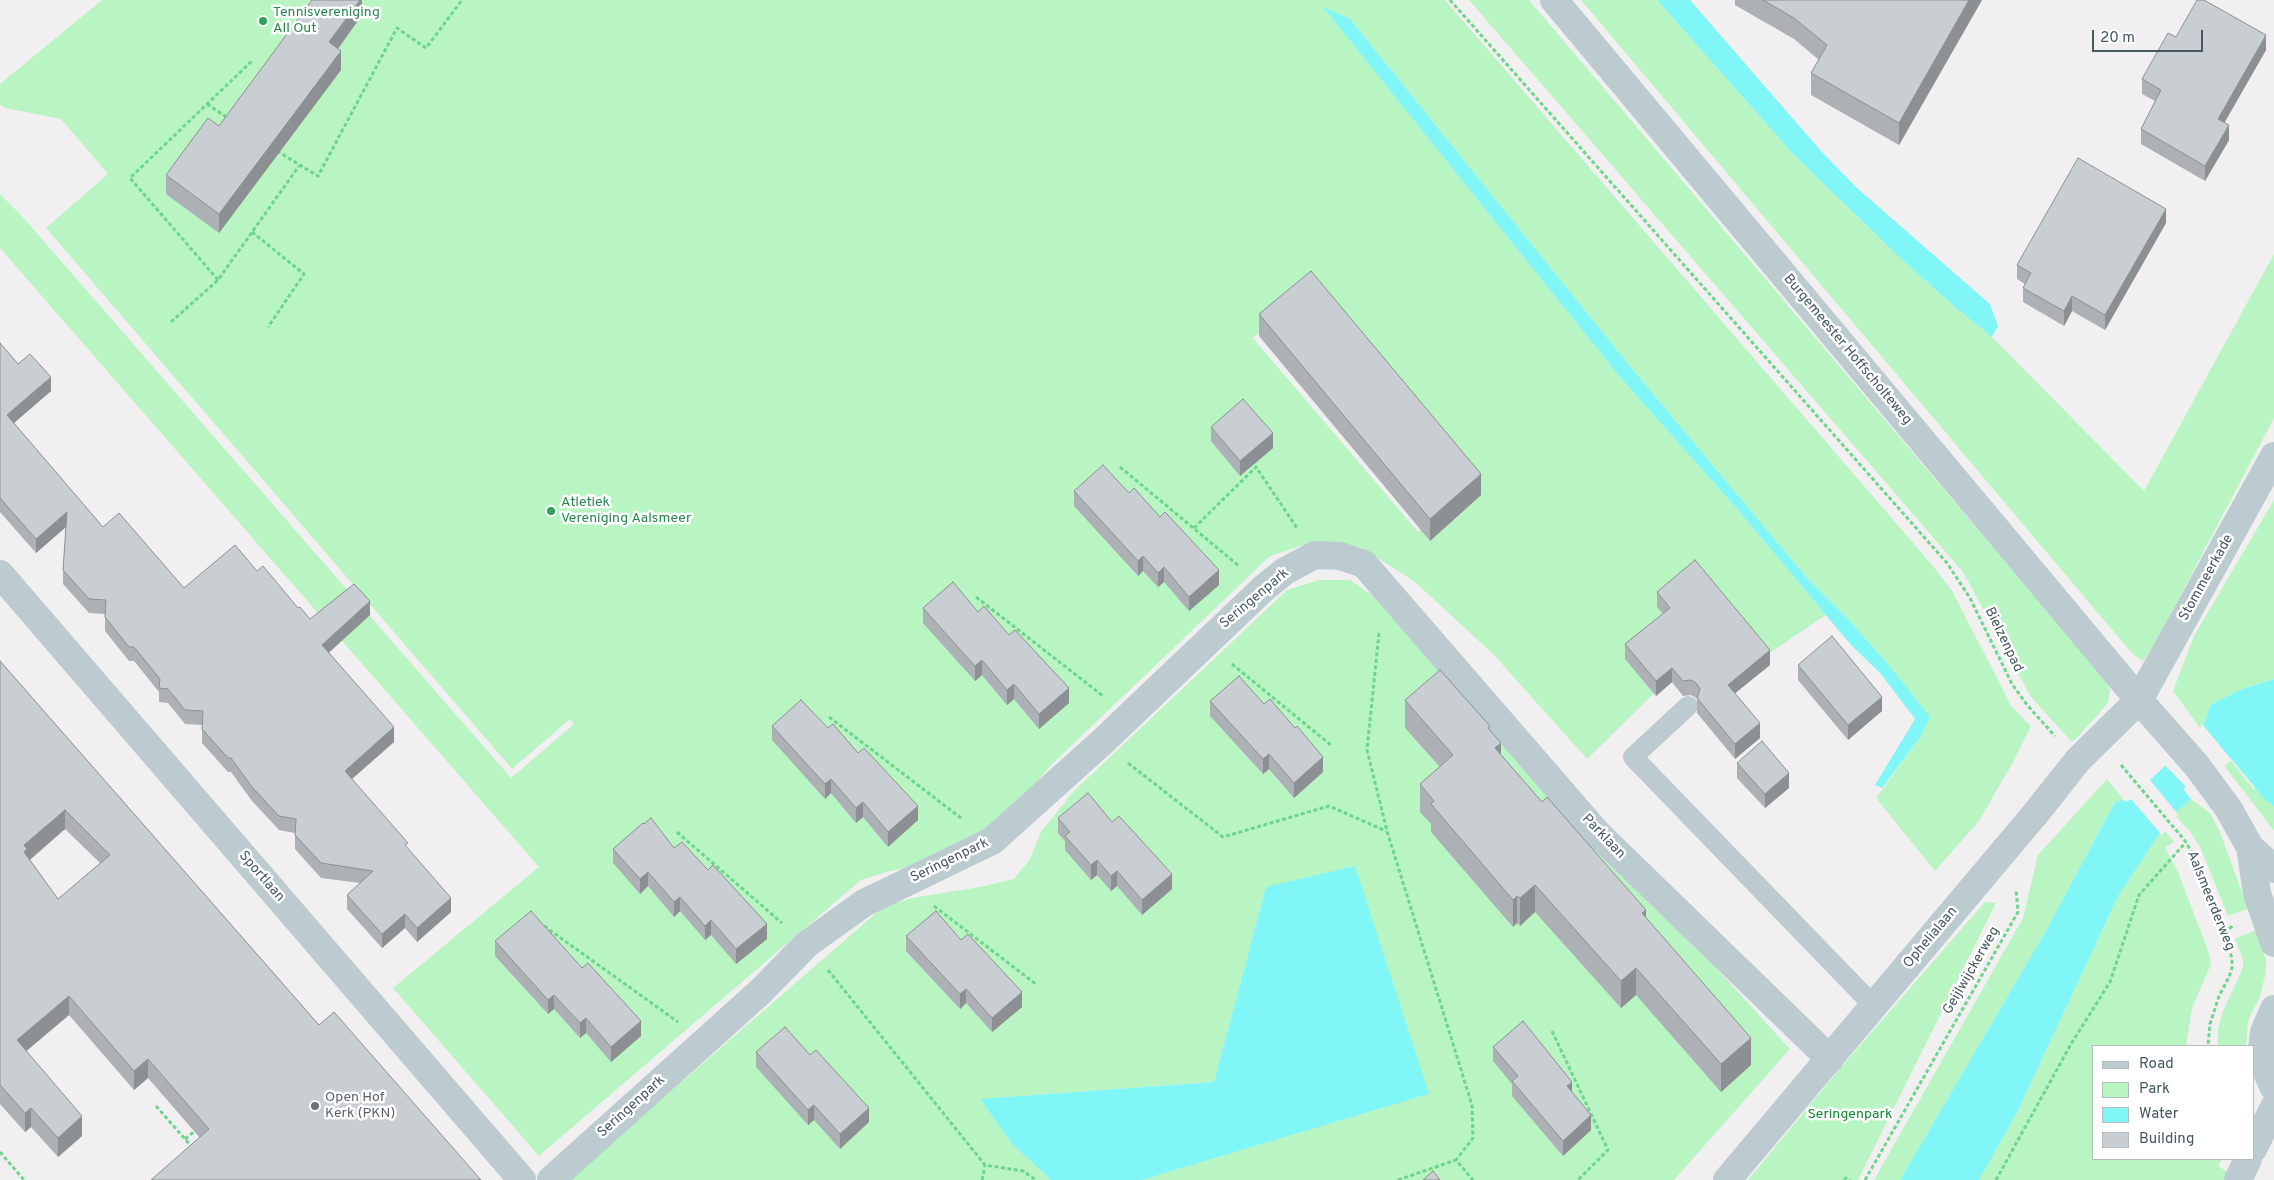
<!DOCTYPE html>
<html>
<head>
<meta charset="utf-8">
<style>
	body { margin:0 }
	#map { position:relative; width:2274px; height:1180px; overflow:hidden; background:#f2eff0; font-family:Overpass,sans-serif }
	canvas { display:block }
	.legend { position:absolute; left:2092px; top:1045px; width:162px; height:115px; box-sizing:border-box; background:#fff; border:1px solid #b5bcbf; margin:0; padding:6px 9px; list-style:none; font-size:15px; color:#45585f }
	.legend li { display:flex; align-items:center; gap:10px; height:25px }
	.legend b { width:25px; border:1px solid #b5bcbf }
	.scale { position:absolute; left:2092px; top:30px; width:111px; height:22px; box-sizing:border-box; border:2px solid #45585f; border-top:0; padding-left:6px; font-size:15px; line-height:18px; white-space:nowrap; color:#45585f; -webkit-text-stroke:4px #fff; paint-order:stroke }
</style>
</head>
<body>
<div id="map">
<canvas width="2274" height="1180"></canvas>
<ul class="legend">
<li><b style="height:6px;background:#bbcbd0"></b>Road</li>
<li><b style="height:14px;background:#b9f4c3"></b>Park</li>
<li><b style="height:14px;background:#81f6f6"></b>Water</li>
<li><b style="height:14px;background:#c9ced2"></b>Building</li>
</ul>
<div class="scale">20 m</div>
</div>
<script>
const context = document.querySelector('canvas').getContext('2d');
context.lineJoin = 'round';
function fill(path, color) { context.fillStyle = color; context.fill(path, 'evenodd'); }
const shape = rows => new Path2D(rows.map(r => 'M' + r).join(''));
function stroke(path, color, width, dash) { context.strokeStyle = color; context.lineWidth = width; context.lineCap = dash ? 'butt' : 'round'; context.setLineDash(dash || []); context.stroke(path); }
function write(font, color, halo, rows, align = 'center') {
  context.font = font + ' Overpass,sans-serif'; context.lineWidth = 5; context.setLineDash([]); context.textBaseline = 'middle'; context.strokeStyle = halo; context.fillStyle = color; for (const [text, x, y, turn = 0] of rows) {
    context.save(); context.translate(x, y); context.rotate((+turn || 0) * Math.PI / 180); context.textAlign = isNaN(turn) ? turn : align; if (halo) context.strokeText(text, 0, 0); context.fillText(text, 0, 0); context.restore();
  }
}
fill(shape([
	[102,0,1445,0,1933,566,1952,591,2012,707,2031,726,2013,762,1979,821,1935,871,1876,798,1921,736,1929,717,1888,664,1848,619,1807,578,1629,365,1350,19,1324,8,1619,376,1738,510,1826,615,1765,656,1704,653,1669,679,1587,759,1494,655,1414,581,1360,547,1317,541,1270,556,1050,766,1019,805,959,860,890,871,861,880,539,1156,393,988,539,867,0,248,0,194,21,215,511,778,574,724,570,719,512,769,46,228,108,174,61,119,5,108,0,104,0,84],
	[1301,296,1466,491,1418,532,1253,338],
	[1469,0,1529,0,2108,683,2110,691,2108,703,2075,740,2071,741,2031,697,1963,572],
	[1581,0,1657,0,1794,155,1898,256,1956,308,1992,337,2144,491,2274,254,2274,418,2152,649,2143,661,2133,654,2097,612],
	[2274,500,2274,679,2240,690,2210,705,2202,731,2173,691,2194,636],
	[1319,580,1350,580,1378,599,1790,1049,1674,1180,1142,1180,1429,1094,1266,887,1214,1082,980,1099,1013,1145,1051,1180,572,1180,570,1170,617,1138,883,907,912,898,980,887,1014,879,1030,859,1041,832,1072,793,1287,590],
	[2231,758,2265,800,2274,806,2274,831,2223,764],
	[2107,779,2124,800,2115,802,2047,929,1900,1180,1874,1180,2023,918,2038,855],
	[2191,799,2210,813,2220,832,2248,909,2228,916,2201,849,2192,834,2174,814],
	[2163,828,2174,842,2165,848,2178,872,2210,956,2211,964,2192,1008,2186,1046,2093,1046,2093,1159,2222,1159,2218,1166,2228,1172,2225,1180,1979,1180,2018,1111,2118,896],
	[1985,902,1996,903,1858,1180,1748,1180,1838,1071],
	[2256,930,2266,960,2266,972,2260,996,2248,1021,2246,1046,2218,1046,2218,1029,2223,1011,2243,968,2243,959,2235,939]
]), '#b9f4c3');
fill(shape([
	[1657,0,1690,0,1822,152,1857,188,1990,304,1998,326,1992,337,1956,308,1898,256,1794,155],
	[1323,7,1350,19,1629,365,1807,578,1848,619,1888,664,1930,717,1921,736,1882,788,1875,785,1915,719,1881,674,1851,645,1738,510,1619,376],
	[2274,679,2274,806,2265,800,2231,758,2183,789,2191,799,2174,814,2163,828,2118,896,2018,1111,1979,1180,1900,1180,2047,929,2115,802,2131,798,2202,731,2210,705,2240,690],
	[1355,866,1429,1094,1142,1180,1051,1180,1013,1145,980,1099,1214,1082,1266,887]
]), '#81f6f6');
fill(shape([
	[2202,724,2255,788,2254,790,2231,761,2188,789,2165,765,2200,729],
	[2149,779,2178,814,2162,835,2131,799,2126,802,2122,798,2130,796]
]), '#f2eff0');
stroke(shape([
	[1450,0,1947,563,1970,598,2012,684,2027,705,2055,736],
	[207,104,228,118],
	[277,151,318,176,397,28,426,48,462,0],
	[252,232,304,274,268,327],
	[218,280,130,178,253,60],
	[171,322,218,280,299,166],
	[1120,467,1239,566],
	[1194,528,1256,467,1297,528],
	[976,597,1103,696],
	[1379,633,1367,750,1387,831,1472,1105,1473,1138,1456,1160],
	[1232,664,1332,746],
	[829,717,961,818],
	[1128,763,1223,837,1329,806,1386,831],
	[2121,765,2186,842,2200,868,2232,958,2232,968,2229,977,2219,996,2210,1024,2208,1046],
	[677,832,782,923],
	[934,906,1037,985],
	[544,926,678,1022],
	[2223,931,2234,926],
	[828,970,985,1165,1023,1171,1036,1180],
	[1552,1031,1608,1150,1578,1180],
	[156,1106,192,1147],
	[185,1139,196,1130],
	[0,1152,24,1180],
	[982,1180,985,1165],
	[1398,1180,1456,1160,1473,1180],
	[1844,1180,1846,1178,1850,1180],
	[1865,1180,2018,912,2016,889],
	[1996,1180,2071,1044,2110,982,2139,895,2186,842]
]), '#6dd68c', 3, [4, 2.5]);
stroke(shape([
	[1688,706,1633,757,1873,1005]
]), '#bbcbd0', 20);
stroke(shape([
	[1554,0,2139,700,2274,456],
	[0,574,522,1180],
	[551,1180,760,992,807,944,864,903,992,841,1101,743,1265,587,1285,571,1315,555,1340,556,1364,564,1597,833,1830,1059]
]), '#bbcbd0', 28);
stroke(shape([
	[2250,847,2257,893,2274,943],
	[2274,1009,2264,1032,2262,1049,2264,1066,2274,1088],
	[2253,1149,2274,1107],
	[1727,1180,2036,813,2078,760,2139,700,2197,766,2228,808,2250,847,2274,869],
	[2238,1180,2248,1159]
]), '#bbcbd0', 28);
fill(shape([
	[362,0,362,15,338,49,341,70,219,233,166,194,166,175,219,126],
	[1735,0,1982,0,1899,145,1811,95,1811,73,1819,60,1794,39,1735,5],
	[2176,37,2266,50,2224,123,2229,140,2205,181,2141,144,2141,129,2155,101,2142,94,2142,79],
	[2166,223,2105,330,2072,311,2064,326,2023,302,2023,288,2025,284,2017,279,2017,265],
	[1259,314,1481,495,1430,541,1259,336],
	[0,343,18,364,51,391,14,423,103,527,184,588,257,571,310,619,370,615,329,652,394,742,352,779,408,849,451,912,417,942,405,928,382,948,347,909,347,895,360,883,321,878,295,849,295,833,279,830,252,801,231,772,228,772,202,743,202,725,185,724,168,703,159,702,159,692,134,661,129,661,105,631,105,614,89,613,63,584,63,570,66,527,36,553,0,512],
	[1211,427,1273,448,1240,476,1211,441],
	[1074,491,1129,493,1219,585,1189,611,1164,582,1158,587,1143,571,1138,576,1074,506],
	[1657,592,1770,665,1735,693,1760,738,1735,759,1697,713,1697,699,1696,698,1691,695,1683,696,1672,682,1656,696,1625,659,1625,644,1663,614,1657,607],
	[923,608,978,612,1069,703,1039,729,1014,699,1007,705,982,675,975,681,923,623],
	[0,661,319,1025,481,1180,200,1138,148,1078,134,1090,69,1015,26,1051,82,1136,58,1157,31,1127,25,1132,0,1104],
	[65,829,100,863,58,899,30,860],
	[1798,665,1882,711,1848,740,1798,680],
	[1405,700,1490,731,1501,755,1542,802,1646,918,1751,1065,1721,1092,1636,995,1621,1008,1535,912,1520,926,1517,923,1513,927,1431,832,1431,824,1420,812,1420,784,1440,767,1405,728],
	[1210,701,1323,772,1294,798,1269,769,1263,774,1210,716],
	[772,726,828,728,918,820,888,847,863,817,856,823,831,793,825,799,772,740],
	[1737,763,1789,788,1765,808,1737,778],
	[1058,818,1112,822,1172,889,1142,915,1117,886,1111,891,1097,875,1091,880,1065,850,1065,841,1058,833],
	[644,824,674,848,767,939,736,964,711,935,705,940,680,911,674,917,648,886,640,894,613,863,613,849],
	[906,936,961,940,1022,1007,992,1032,966,1003,960,1009,906,951],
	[495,941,641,1036,611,1062,586,1033,580,1038,554,1009,548,1014,495,956],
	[1493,1047,1572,1093,1591,1130,1563,1156,1512,1096,1512,1084,1493,1061],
	[756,1052,869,1122,840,1149,814,1120,808,1125,756,1067]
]), '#adb1b5');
fill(shape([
	[360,0,362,0,362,15,329,61,329,42],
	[1969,0,1982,0,1899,145,1899,123],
	[2266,35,2266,50,2218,134,2218,119],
	[341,51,341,70,219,233,219,214],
	[2229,125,2229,140,2205,181,2205,166],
	[2166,209,2166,223,2105,330,2105,315],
	[2072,296,2072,311,2064,326,2064,311],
	[51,377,51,391,7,429,7,415],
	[1273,433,1273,448,1240,476,1240,461],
	[1481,474,1481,495,1430,541,1430,519],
	[67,512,67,526,36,553,36,539],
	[1143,556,1143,571,1138,576,1138,561],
	[1164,567,1164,582,1158,587,1158,573],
	[1219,570,1219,585,1189,611,1189,597],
	[370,601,370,615,322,659,322,645],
	[1770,650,1770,665,1728,699,1728,685],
	[982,660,982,675,975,681,975,666],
	[1672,668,1672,682,1656,696,1656,681],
	[1014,684,1014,699,1007,705,1007,690],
	[1069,688,1069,703,1039,729,1039,714],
	[1882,697,1882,711,1848,740,1848,725],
	[1760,723,1760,738,1735,759,1735,744],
	[394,727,394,742,345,785,345,771],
	[1501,743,1501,770,1495,748],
	[1269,754,1269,769,1263,774,1263,759],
	[1323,757,1323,772,1294,798,1294,783],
	[1789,773,1789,788,1765,808,1765,794],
	[831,779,831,793,825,799,825,784],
	[863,802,863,817,856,823,856,808],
	[918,806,918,820,888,847,888,832],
	[65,810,65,829,27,862,24,871,24,845],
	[1097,860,1097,875,1091,880,1091,865],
	[1117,871,1117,886,1111,891,1111,876],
	[648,872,648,886,640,894,640,879],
	[1172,874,1172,889,1142,915,1142,900],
	[1535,885,1535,912,1520,926,1520,898],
	[1517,896,1517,923,1513,927,1513,900],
	[680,897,680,911,674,917,674,902],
	[451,898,451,912,417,942,417,928],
	[1646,910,1646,937,1642,913],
	[405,914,405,928,382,948,382,934],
	[711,920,711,935,705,940,705,926],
	[767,924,767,939,736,964,736,949],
	[1636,968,1636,995,1621,1008,1621,981],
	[966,989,966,1003,960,1009,960,994],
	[1022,992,1022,1007,992,1032,992,1018],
	[554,995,554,1009,548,1014,548,1000],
	[69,996,69,1015,17,1059,17,1040],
	[586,1018,586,1033,580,1038,580,1023],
	[641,1021,641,1036,611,1062,611,1047],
	[1751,1038,1751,1065,1721,1092,1721,1064],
	[148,1059,148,1078,134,1090,134,1071],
	[1572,1082,1572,1096,1567,1086],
	[814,1105,814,1120,808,1125,808,1110],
	[31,1108,31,1127,25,1132,25,1113],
	[869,1108,869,1122,840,1149,840,1134],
	[1591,1115,1591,1130,1563,1156,1563,1141],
	[82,1116,82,1136,58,1157,58,1138]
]), '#8d9093');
const building = shape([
	[312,0,360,0,329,42,341,51,219,214,166,175,208,118,219,126,312,0],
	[1763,0,1969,0,1899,123,1811,73,1827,45,1794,18,1763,0],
	[2197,0,2204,0,2266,35,2218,119,2229,125,2205,166,2141,129,2161,90,2142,79,2168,33,2176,37,2197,0],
	[2078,158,2166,209,2105,315,2072,296,2064,311,2023,288,2031,273,2017,265,2078,158],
	[1311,271,1481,474,1430,519,1259,314,1311,271],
	[0,343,18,364,30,354,51,377,7,415,103,527,119,513,184,588,235,545,257,571,263,566,298,608,300,607,310,619,354,584,370,601,322,645,394,727,345,771,408,843,405,845,451,898,417,928,405,914,382,934,347,895,373,871,321,863,295,835,296,819,279,816,252,787,231,758,228,758,202,729,203,711,185,710,168,689,159,688,160,679,134,647,129,647,105,617,106,600,89,599,63,570,67,512,36,539,0,498,0,343],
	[1243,399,1273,433,1240,461,1211,427,1243,399],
	[1103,465,1129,493,1134,488,1160,517,1165,512,1219,570,1189,597,1164,567,1158,573,1143,556,1138,561,1074,491,1103,465],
	[1695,560,1770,650,1728,685,1760,723,1735,744,1697,698,1700,689,1696,683,1691,680,1683,681,1672,668,1656,681,1625,644,1670,608,1657,592,1695,560],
	[953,582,978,612,984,606,1009,635,1015,630,1069,688,1039,714,1014,684,1007,690,982,660,975,666,923,608,953,582],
	[1832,636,1882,697,1848,725,1798,665,1832,636],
	[0,661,319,1025,334,1012,481,1180,151,1180,209,1129,148,1059,134,1071,69,996,17,1040,82,1116,58,1138,31,1108,25,1113,0,1085,0,661],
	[65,810,110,855,58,899,24,852,27,849,24,845,65,810],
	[1440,670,1490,726,1488,728,1501,743,1495,748,1542,802,1547,797,1646,910,1642,913,1751,1038,1721,1064,1636,968,1621,981,1535,885,1520,898,1517,896,1513,900,1431,804,1434,801,1420,784,1453,755,1405,700,1440,670],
	[1239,676,1264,704,1270,699,1295,728,1297,726,1323,757,1294,783,1269,754,1263,759,1210,701,1239,676],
	[801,700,828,728,833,724,858,753,864,748,918,806,888,832,863,802,856,808,831,779,825,784,772,726,801,700],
	[1762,741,1789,773,1765,794,1737,763,1762,741],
	[1088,793,1112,822,1119,816,1172,874,1142,900,1117,871,1111,876,1097,860,1091,865,1065,836,1070,832,1058,818,1088,793],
	[651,818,674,848,682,842,708,870,713,865,767,924,736,949,711,920,705,926,680,897,674,902,648,872,640,879,613,849,643,823,644,824,651,818],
	[531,911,582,968,588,963,641,1021,611,1047,586,1018,580,1023,554,995,548,1000,495,941,531,911],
	[936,911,961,940,968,934,1022,992,992,1018,966,989,960,994,906,936,936,911],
	[1523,1021,1572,1082,1567,1086,1591,1115,1563,1141,1512,1081,1518,1076,1493,1047,1523,1021],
	[785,1027,810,1055,816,1050,869,1108,840,1134,814,1105,808,1110,756,1052,785,1027],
	[1433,1171,1440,1180,1423,1180,1433,1171]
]);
fill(building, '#c9ced2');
stroke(building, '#8d9093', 1);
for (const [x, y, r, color] of [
	[263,21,5,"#2e9e5b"],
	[551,511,5,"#2e9e5b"],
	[315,1106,5,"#6b7280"]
]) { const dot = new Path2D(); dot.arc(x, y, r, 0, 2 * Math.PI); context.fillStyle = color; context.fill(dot); stroke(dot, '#fff', 2); }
write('14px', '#27864d', '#fff', [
	["Tennisvereniging",273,13],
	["All Out",273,29],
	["Atletiek",561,503],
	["Vereniging Aalsmeer",561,519]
], 'left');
write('14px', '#45585f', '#fff', [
	["Burgemeester Hoffscholteweg",1847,350,50],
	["Stommeerkade",2207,578,-61],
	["Seringenpark",1255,599,-40],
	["Bielzenpad",2003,640,64],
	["Parklaan",1603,837,46],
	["Seringenpark",950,861,-26],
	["Sportlaan",261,877,49],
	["Aalsmeerderweg",2210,901,68],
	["Ophelialaan",1931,938,-50],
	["Geijlwijckerweg",1972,971,-60],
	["Seringenpark",632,1107,-42]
]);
write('14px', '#5b616d', '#fff', [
	["Open Hof",325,1098],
	["Kerk (PKN)",325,1114]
], 'left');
write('14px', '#0d8931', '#fff', [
	["Seringenpark",1850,1115]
]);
</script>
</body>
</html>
